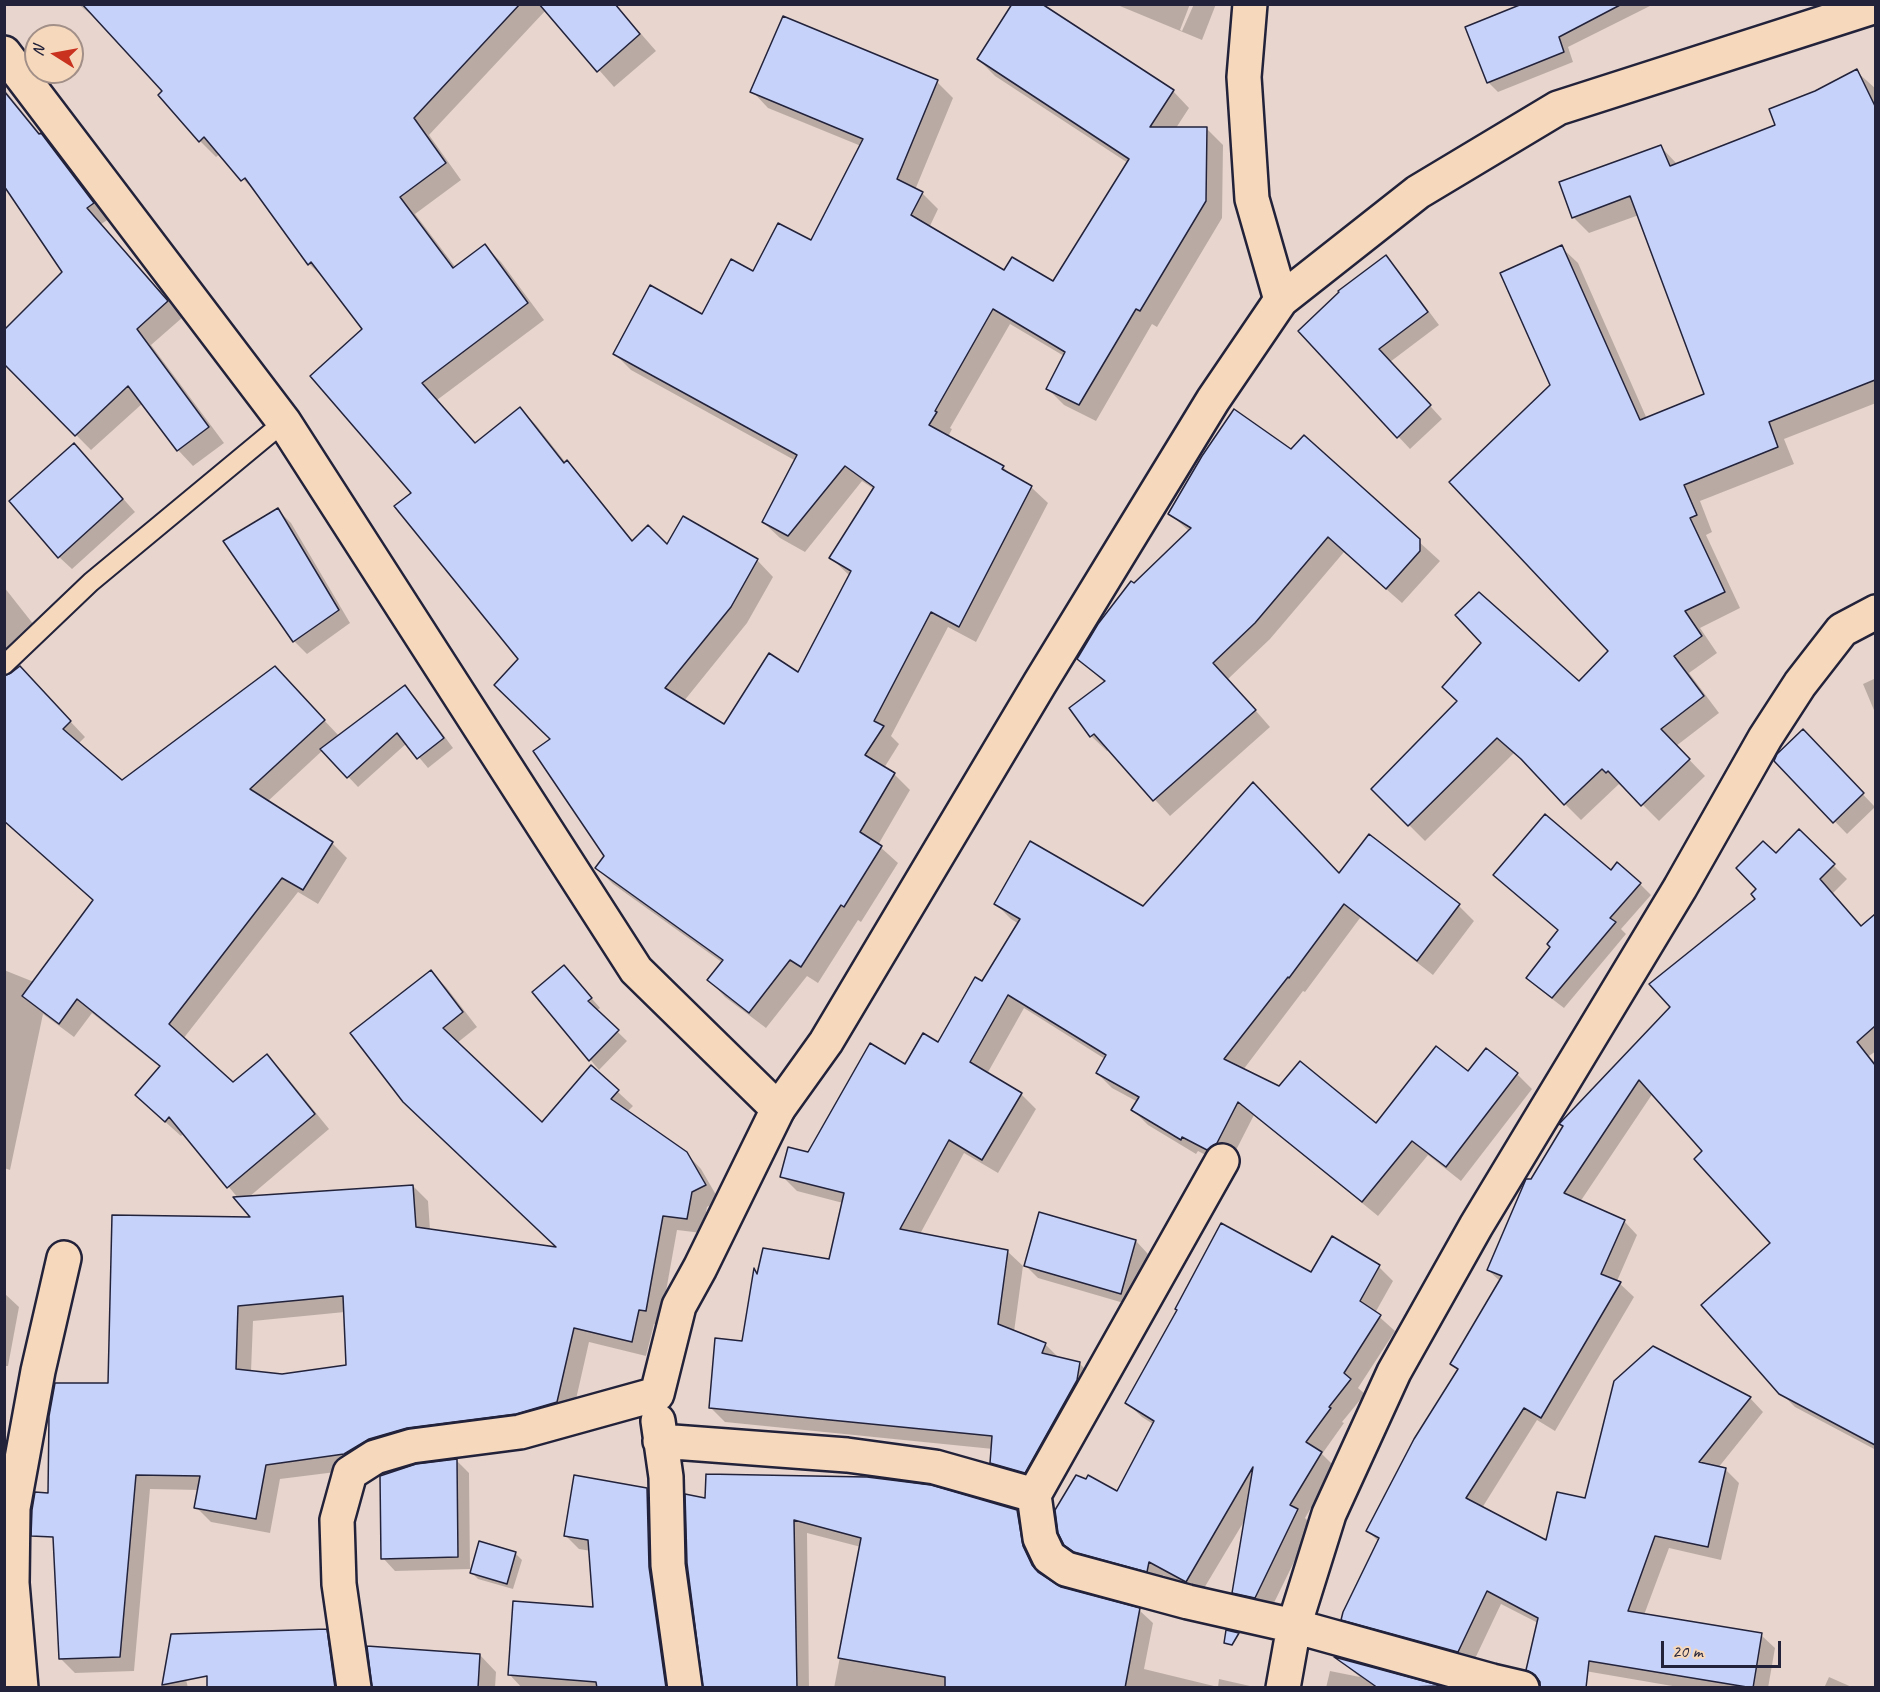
<!DOCTYPE html>
<html>
<head>
<meta charset="utf-8">
<style>
	body { margin:0 }
	#map { position:relative; width:1880px; height:1692px; overflow:hidden; background:#e8d6ce; font-family:Caveat,sans-serif }
	canvas { display:block }
	.frame { position:absolute; inset:0; border:6px solid #22223b; pointer-events:none }
	.north { position:absolute; left:24px; top:24px; width:60px; height:60px; box-sizing:border-box; background:#f6d8bc; border:2px solid #a18f88; border-radius:50%; rotate:281deg; font-size:16px; font-weight:700; line-height:24px; text-align:center; color:#22223b }
	.north::after { content:''; display:block; margin:auto; width:21px; height:27px; background:#c8321e; clip-path:polygon(50% 0,100% 100%,50% 72%,0 100%) }
	.scale { position:absolute; left:1661px; top:1641px; width:120px; height:27px; box-sizing:border-box; border:3px solid #22223b; border-top:0; padding-left:8px; font-size:18px; line-height:21px; white-space:nowrap; color:#22223b; -webkit-text-stroke:4px #f6d8bc; paint-order:stroke }
</style>
</head>
<body>
<div id="map">
<canvas width="1880" height="1692"></canvas>
<div class="frame"></div>
<div class="north">N</div>
<div class="scale">20 m</div>
</div>
<script>
const context = document.querySelector('canvas').getContext('2d');
context.lineJoin = 'round';
function fill(path, color) { context.fillStyle = color; context.fill(path, 'evenodd'); }
const shape = rows => new Path2D(rows.map(r => 'M' + r).join(''));
function stroke(path, color, width, dash) { context.strokeStyle = color; context.lineWidth = width; context.lineCap = dash ? 'butt' : 'round'; context.setLineDash(dash || []); context.stroke(path); }
fill(shape([
	[78,4,615,4,656,51,614,87,546,10,429,135,461,180,415,214,456,268,485,246,501,262,544,320,437,400,476,444,520,409,536,425,566,463,567,462,583,479,634,542,757,560,773,577,747,623,684,701,725,726,799,674,850,576,831,558,874,489,862,481,805,552,780,538,763,522,796,461,631,370,615,354,703,316,753,273,812,242,861,146,768,108,752,91,937,82,953,98,915,190,922,193,938,209,929,228,1004,272,1054,284,1128,163,995,76,978,59,1173,91,1189,108,1176,128,1206,128,1223,145,1222,218,1157,327,1152,324,1096,421,1064,405,1048,389,1064,356,1010,324,950,428,952,429,948,437,1003,467,1013,477,1031,487,1048,503,976,642,948,627,891,736,899,744,884,768,894,774,910,790,878,845,898,863,861,922,858,920,818,983,807,976,766,1028,725,997,709,980,723,963,613,884,597,868,606,856,552,740,520,659,413,493,365,329,326,280,309,264,259,196,220,154,216,157,200,141,164,91,99,21],
	[1115,4,1190,4,1180,30,1182,31,1194,4,1216,4,1202,40],
	[1526,4,1654,4,1568,47,1573,62,1498,92,1488,82],
	[1856,71,1876,89,1876,403,1784,439,1794,464,1700,501,1712,532,1706,535,1740,608,1700,628,1717,653,1689,673,1719,713,1676,746,1705,776,1659,821,1625,787,1624,788,1619,784,1581,820,1514,753,1425,841,1373,789,1579,683,1610,651,1551,385,1561,247,1578,263,1647,419,1706,395,1639,215,1589,233,1573,217,1661,147,1677,164,1777,126,1815,92],
	[4,89,42,136,57,151,109,219,101,224,183,317,151,345,224,443,193,466,178,450,143,403,91,450,4,362,64,272,4,184],
	[1385,257,1398,270,1439,325,1390,362,1442,419,1410,449,1300,331],
	[1304,437,1440,561,1402,603,1344,552,1270,639,1228,679,1270,727,1170,816,1109,750,1107,751,1091,736,1105,683,1079,659,1134,585,1189,531,1170,514,1291,451],
	[86,457,135,512,72,569,59,557],
	[278,510,291,523,350,623,307,654,294,641,225,542],
	[4,587,45,639,18,666,85,737,78,744,122,782,287,681,340,737,405,687,415,697,453,748,428,768,407,743,358,787,323,750,267,802,332,843,347,858,318,904,298,892,183,1039,233,1084,267,1056,282,1071,329,1129,249,1197,413,1186,428,1201,430,1230,559,1249,419,1117,431,972,446,987,477,1027,457,1043,542,1124,591,1067,633,1106,627,1112,686,1153,701,1169,719,1200,707,1207,702,1233,677,1230,660,1325,654,1324,646,1356,589,1342,572,1417,360,1469,280,1479,270,1533,211,1522,196,1507,199,1490,150,1489,134,1671,75,1673,60,1658,109,1385,253,1219,238,1198,184,1133,181,1136,152,1110,161,1068,92,1013,74,1037,43,1014,10,1170,4,1168,4,970,34,982,94,901,4,821],
	[345,1312,348,1367,282,1376,251,1372,253,1321],
	[1876,678,1876,715,1863,684],
	[1815,744,1875,807,1847,834,1776,761],
	[1799,831,1847,879,1832,894,1862,928,1876,916,1876,1051,1869,1056,1876,1064,1876,1254,1867,1259,1876,1269,1876,1282,1856,1297,1876,1306,1876,1450,1795,1407,1781,1393,1773,1244,1705,1151,1653,1093,1580,1202,1624,1221,1637,1235,1617,1281,1634,1297,1555,1431,1537,1420,1482,1508,1547,1543,1586,1500,1653,1348,1750,1398,1763,1412,1718,1468,1725,1469,1739,1483,1721,1560,1669,1548,1644,1615,1761,1635,1775,1648,1768,1688,1684,1688,1585,1671,1541,1683,1527,1669,1538,1623,1501,1604,1472,1665,1356,1633,1343,1619,1379,1542,1368,1531,1459,1371,1452,1364,1501,1282,1488,1270,1532,1180,1757,899,1758,889,1776,855],
	[1369,837,1459,906,1474,921,1433,975,1360,918,1305,992,1303,991,1243,1070,1280,1088,1377,1125,1469,1073,1517,1074,1532,1089,1461,1181,1428,1155,1378,1216,1254,1115,1232,1158,1223,1164,1198,1151,1196,1154,1148,1125,1133,1110,1138,1102,1112,1088,1097,1073,1105,1059,1024,1008,987,1074,1021,1094,1036,1109,998,1173,964,1153,920,1234,1007,1251,1023,1266,1014,1332,1045,1344,1060,1359,1079,1363,1094,1378,1040,1487,1007,1478,992,1463,993,1449,725,1422,710,1407,743,1342,755,1272,758,1275,830,1261,843,1203,797,1191,782,1176,905,1066,938,1044,983,983,1019,924,1011,919,996,904,1143,908,1339,875],
	[1611,872,1640,884,1651,895,1621,929,1626,934,1564,1008,1539,989,1528,978,1552,947,1559,931,1506,886],
	[573,977,600,1008,596,1011,627,1041,599,1070,534,993],
	[1040,1214,1136,1241,1148,1254,1134,1306,1038,1278,1026,1266],
	[1333,1239,1379,1267,1393,1281,1375,1313,1395,1331,1358,1388,1365,1394,1342,1422,1344,1423,1322,1454,1335,1467,1305,1518,1312,1525,1270,1611,1248,1607,1234,1592,1246,1518,1200,1595,1163,1575,1161,1585,1080,1559,1065,1544,1117,1493,1153,1424,1142,1417,1127,1403,1312,1274],
	[4,1293,19,1307,8,1366,4,1366],
	[457,1461,469,1473,470,1569,395,1571,383,1558],
	[647,1489,660,1502,677,1688,522,1688,509,1674,595,1608,591,1551,579,1549,565,1535],
	[707,1500,1016,1511,1030,1525,1036,1560,1044,1578,1060,1588,1139,1610,1153,1623,1144,1669,1218,1687,1219,1679,1259,1688,834,1688,861,1547,807,1533,809,1688,705,1688],
	[480,1543,516,1554,522,1560,513,1589,478,1579,472,1573],
	[326,1631,342,1647,348,1688,247,1688],
	[480,1655,496,1672,495,1688,374,1688],
	[169,1656,184,1671,188,1688,163,1688],
	[1339,1660,1443,1688,1326,1688,1330,1671,1360,1677],
	[1829,1677,1854,1688,1824,1688]
]), '#0003');
const building = shape([
	[82,4,520,4,414,118,446,163,400,197,453,268,485,244,528,303,422,383,475,443,520,407,564,463,567,460,632,541,648,525,667,544,683,516,758,559,731,607,665,688,724,724,769,653,798,672,851,571,829,558,874,487,845,466,788,536,762,522,797,455,613,354,650,285,702,314,731,259,753,271,778,223,811,240,863,139,750,92,783,16,938,80,897,179,923,192,911,215,1004,270,1012,257,1053,281,1129,159,977,59,1012,4,1042,4,1174,90,1150,127,1207,127,1206,201,1140,311,1136,309,1079,405,1046,389,1065,352,993,309,935,411,937,412,929,425,1004,466,1002,469,1032,486,959,627,931,612,874,721,884,726,865,755,895,773,860,832,882,846,844,907,841,905,801,967,790,960,749,1013,707,980,723,960,595,868,604,856,533,751,550,739,494,685,518,659,394,506,411,493,310,376,362,329,311,262,308,265,245,178,241,181,204,137,199,142,158,95,162,91,82,4],
	[539,4,615,4,640,34,597,72,539,4],
	[1522,4,1622,4,1559,37,1564,52,1487,83,1465,27,1522,4],
	[1857,69,1875,106,1875,380,1769,422,1778,447,1684,485,1697,515,1690,518,1725,592,1685,611,1702,636,1674,656,1704,696,1661,729,1690,759,1641,806,1608,771,1606,773,1602,769,1564,805,1521,759,1497,738,1408,826,1371,789,1457,701,1442,687,1481,643,1455,615,1479,592,1579,681,1608,651,1449,482,1550,385,1500,273,1562,245,1640,420,1704,394,1630,196,1572,218,1559,182,1661,145,1670,166,1775,125,1769,109,1815,91,1857,69],
	[4,91,39,134,41,133,94,203,87,208,168,301,137,329,209,427,177,451,128,386,75,436,4,364,4,330,62,272,4,186,4,91],
	[1386,255,1428,312,1379,349,1431,405,1397,438,1298,331,1339,292,1338,291,1386,255],
	[1234,409,1291,449,1304,435,1420,539,1420,551,1386,589,1328,537,1255,623,1213,663,1256,710,1153,801,1094,734,1090,737,1069,708,1105,681,1077,659,1098,624,1131,581,1134,583,1191,528,1168,514,1202,456,1234,409],
	[74,443,123,499,58,558,9,501,74,443],
	[278,508,339,610,293,642,223,541,278,508],
	[20,666,71,721,63,729,122,780,275,666,325,720,250,789,333,842,303,890,282,878,169,1024,233,1082,267,1054,315,1114,227,1188,169,1117,165,1122,135,1095,160,1066,77,999,59,1024,22,996,93,900,4,821,4,676,11,673,20,666],
	[405,685,444,738,417,759,397,733,347,778,320,749,405,685],
	[1803,729,1864,793,1833,823,1774,761,1777,754,1803,729],
	[1253,782,1339,873,1369,834,1460,904,1417,961,1344,904,1289,978,1288,977,1224,1059,1279,1086,1300,1061,1376,1123,1436,1046,1468,1071,1486,1048,1518,1073,1446,1167,1412,1141,1362,1202,1238,1102,1217,1143,1207,1150,1182,1137,1181,1140,1131,1110,1139,1097,1096,1073,1106,1055,1008,995,970,1062,1022,1093,982,1160,949,1140,900,1229,1008,1250,998,1324,1046,1343,1042,1353,1080,1362,1077,1380,1025,1473,990,1463,992,1436,709,1408,715,1338,742,1341,754,1268,757,1274,763,1248,829,1259,844,1193,780,1177,788,1147,808,1152,870,1043,905,1064,923,1033,938,1042,975,977,982,981,1020,919,994,904,1030,841,1143,906,1253,782],
	[1545,814,1611,870,1617,862,1641,883,1610,918,1616,922,1552,998,1526,978,1550,947,1547,944,1558,930,1493,875,1545,814],
	[1799,829,1835,864,1820,879,1861,926,1875,914,1875,1026,1857,1042,1875,1065,1875,1445,1779,1394,1701,1305,1770,1243,1694,1159,1702,1151,1639,1080,1564,1193,1625,1220,1601,1274,1621,1282,1541,1418,1524,1408,1466,1498,1546,1540,1557,1492,1585,1498,1614,1381,1653,1346,1751,1397,1699,1462,1726,1468,1708,1547,1655,1536,1628,1611,1762,1633,1753,1688,1589,1661,1586,1688,1540,1688,1540,1682,1535,1675,1526,1670,1538,1618,1487,1591,1458,1652,1341,1620,1343,1612,1379,1538,1366,1531,1414,1439,1458,1369,1450,1364,1502,1276,1487,1270,1526,1179,1531,1179,1563,1126,1559,1124,1670,1007,1649,984,1755,899,1751,894,1756,889,1736,868,1763,841,1776,853,1799,829],
	[564,965,592,998,588,1001,619,1030,589,1061,532,992,564,965],
	[431,970,463,1012,443,1028,542,1122,591,1065,619,1090,611,1099,687,1152,706,1185,692,1192,687,1219,663,1216,646,1311,639,1310,632,1342,574,1328,557,1402,516,1414,407,1428,369,1439,344,1454,266,1465,256,1519,194,1508,200,1476,136,1475,120,1657,59,1659,53,1537,31,1536,32,1510,35,1492,48,1493,49,1416,55,1383,108,1383,112,1215,250,1217,233,1197,413,1185,416,1227,556,1247,403,1102,350,1033,431,970],
	[343,1296,346,1365,282,1374,236,1369,238,1306,343,1296],
	[1039,1212,1136,1240,1121,1294,1024,1266,1039,1212],
	[1221,1223,1311,1272,1332,1236,1380,1265,1360,1301,1381,1315,1344,1373,1351,1379,1329,1407,1331,1408,1306,1442,1322,1452,1290,1505,1298,1509,1255,1598,1232,1593,1253,1467,1186,1582,1149,1562,1147,1572,1074,1552,1064,1545,1058,1533,1055,1510,1076,1475,1086,1479,1088,1475,1117,1491,1154,1421,1125,1403,1177,1310,1175,1309,1221,1223],
	[457,1459,458,1557,381,1559,380,1476,416,1464,457,1459],
	[706,1474,867,1477,931,1485,1017,1510,1023,1546,1032,1565,1038,1572,1061,1587,1140,1608,1125,1688,945,1688,945,1677,838,1658,861,1538,794,1520,797,1688,703,1688,687,1563,685,1494,705,1498,706,1474],
	[574,1475,647,1488,649,1567,666,1688,597,1688,596,1682,508,1675,513,1601,593,1607,588,1540,564,1536,574,1475],
	[479,1541,516,1552,507,1584,470,1573,479,1541],
	[327,1629,335,1688,207,1688,207,1676,162,1685,171,1634,327,1629],
	[1226,1630,1239,1633,1232,1645,1224,1643,1226,1630],
	[367,1646,480,1654,478,1688,372,1688,367,1646],
	[1334,1657,1442,1686,1378,1688,1334,1657]
]);
fill(building, '#c6d2f9');
stroke(building, '#22223b', 1.5);
const service = shape([
	[4,665,91,582,284,422]
]);
const minor = shape([
	[1250,4,1244,77,1252,199,1281,300],
	[658,1421,666,1477,668,1565,685,1688],
	[660,1441,847,1455,935,1467,1034,1495,1040,1538,1049,1557,1066,1569,1188,1602,1294,1626,1492,1681,1522,1688],
	[1034,1495,1222,1161],
	[21,1688,12,1583,13,1508,38,1371,64,1258],
	[354,1688,339,1584,337,1520,350,1473,375,1457,412,1446,520,1432,657,1394,679,1306,700,1268,778,1109],
	[1283,1688,1294,1626,1329,1514,1394,1372,1476,1226,1680,888,1765,738,1800,684,1842,630,1876,612]
]);
const tertiary = shape([
	[4,53,284,422,636,970,778,1109,826,1042,1040,683,1213,400,1281,300,1418,192,1558,108,1876,6]
]);
stroke(service, '#22223b', 22);
stroke(minor, '#22223b', 38);
stroke(tertiary, '#22223b', 38);
stroke(service, '#f6d8bc', 18);
stroke(minor, '#f6d8bc', 33);
stroke(tertiary, '#f6d8bc', 33);
</script>
</body>
</html>
